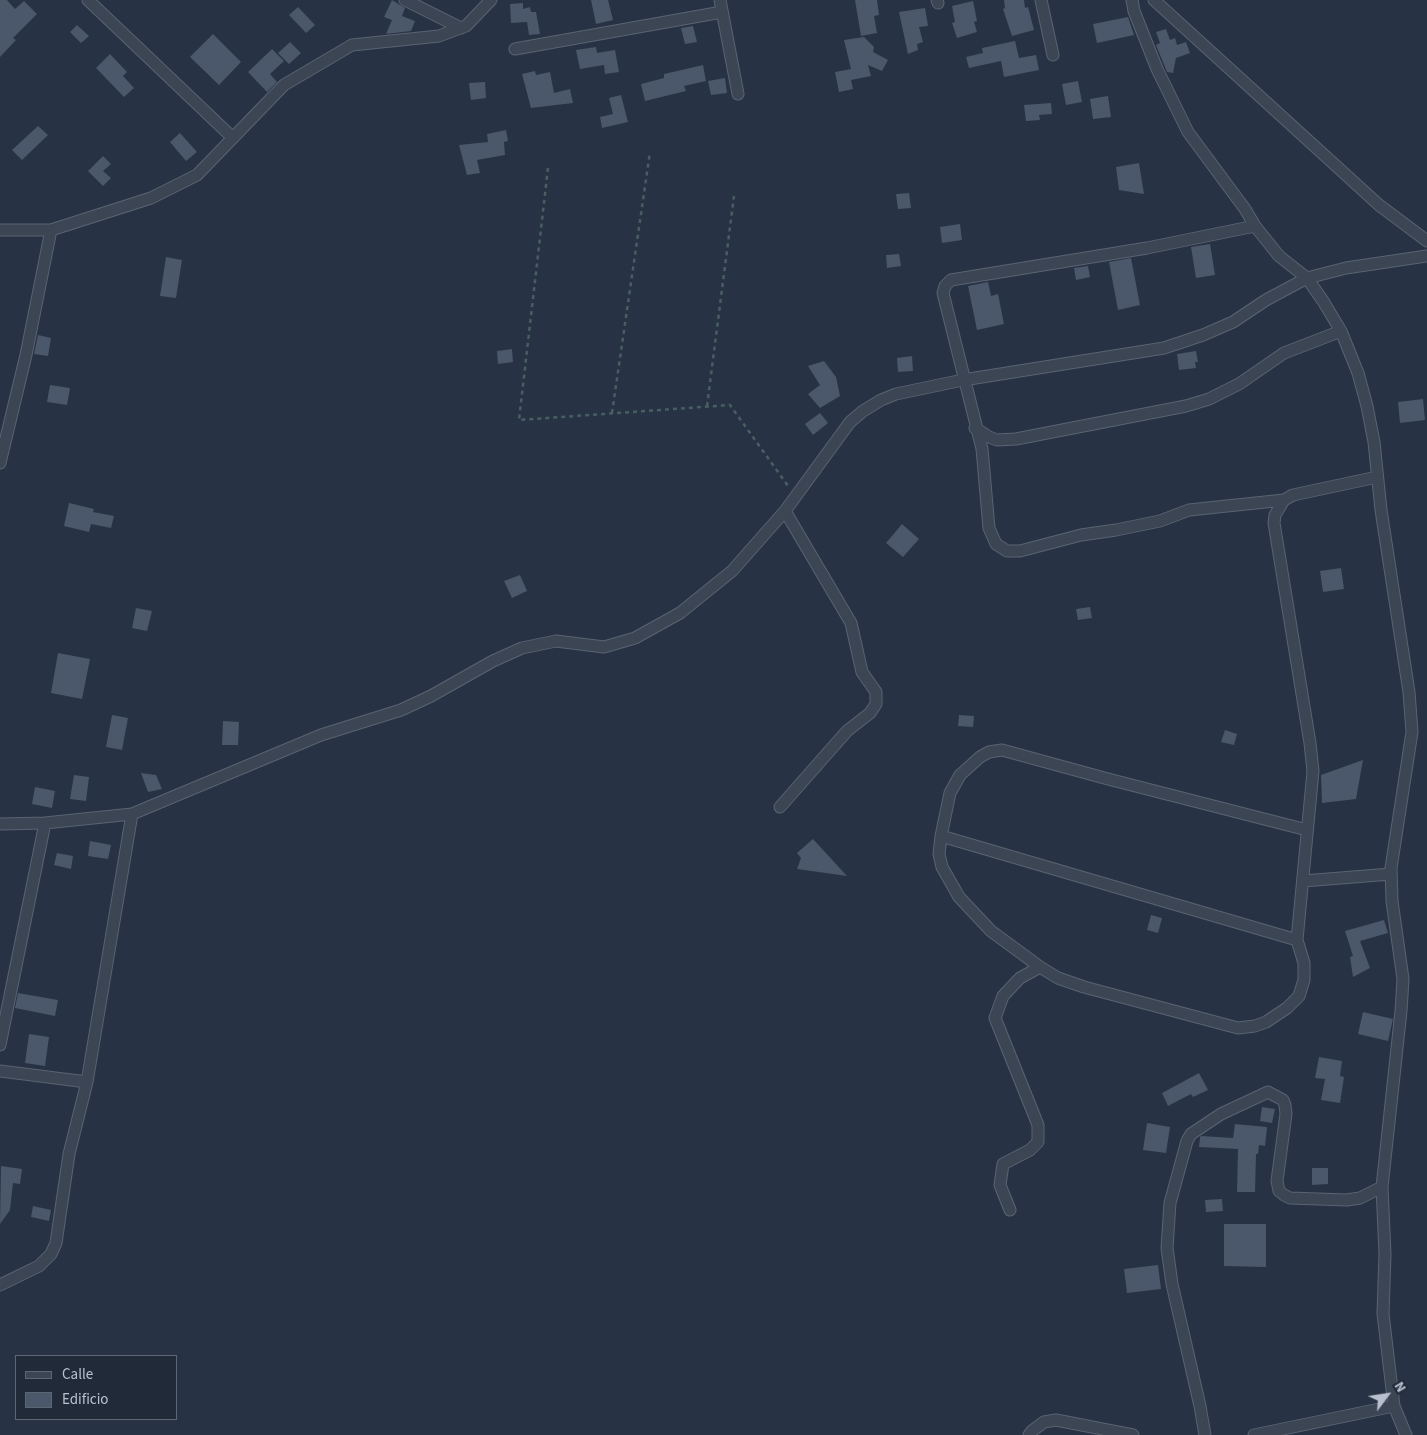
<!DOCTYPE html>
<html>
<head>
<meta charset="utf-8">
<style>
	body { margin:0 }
	#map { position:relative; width:1427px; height:1435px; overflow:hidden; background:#273344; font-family:"Source Sans 3",sans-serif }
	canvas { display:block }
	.legend { position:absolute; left:15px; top:1355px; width:162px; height:65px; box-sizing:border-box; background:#202a39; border:1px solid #5d6674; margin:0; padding:6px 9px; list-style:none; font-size:15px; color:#b9c0cd }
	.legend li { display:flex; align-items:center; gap:10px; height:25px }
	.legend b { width:25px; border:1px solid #5d6674 }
	.north { position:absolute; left:1362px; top:1370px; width:50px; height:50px; -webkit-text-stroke:4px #202a39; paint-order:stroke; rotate:59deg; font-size:14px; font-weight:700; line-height:20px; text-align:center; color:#b9c0cd }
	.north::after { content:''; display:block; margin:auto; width:18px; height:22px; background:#b9c0cd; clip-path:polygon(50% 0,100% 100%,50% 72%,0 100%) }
</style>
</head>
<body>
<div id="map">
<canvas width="1427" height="1435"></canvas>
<ul class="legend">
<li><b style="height:6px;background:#3c4554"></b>Calle</li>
<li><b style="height:14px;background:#4b576a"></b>Edificio</li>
</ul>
<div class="north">N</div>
</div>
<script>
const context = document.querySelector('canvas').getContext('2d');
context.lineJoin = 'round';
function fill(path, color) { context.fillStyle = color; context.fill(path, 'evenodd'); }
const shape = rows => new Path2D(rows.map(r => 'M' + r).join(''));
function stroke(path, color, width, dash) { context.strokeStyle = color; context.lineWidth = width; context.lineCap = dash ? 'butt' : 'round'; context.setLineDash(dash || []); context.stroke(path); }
fill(shape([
	[0,0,7,0,15,9,24,1,37,14,13,38,16,40,0,57],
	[392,0,405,8,402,16,415,21,411,31,386,34,392,20,384,17],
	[591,0,608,0,613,20,596,24],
	[855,0,877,0,879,15,874,16,877,33,861,36],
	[1004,0,1024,0,1025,8,1028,7,1034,30,1012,36,1003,9,1005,8],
	[973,1,977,21,974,22,977,32,957,38,952,23,955,22,952,6],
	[523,3,523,9,530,7,531,12,536,12,540,34,529,35,527,22,511,23,510,4],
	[298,7,315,25,306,33,289,15],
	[925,8,928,26,919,27,923,42,917,44,918,50,908,54,899,12],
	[1128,17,1134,35,1097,43,1093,24],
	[77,25,89,36,81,43,70,32],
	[693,26,697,42,685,44,681,28],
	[1166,29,1170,40,1175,38,1177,45,1186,42,1190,53,1176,58,1173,73,1167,72,1156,45,1160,43,1156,32],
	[213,34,241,62,219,85,190,57],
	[864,37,874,47,873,52,888,60,882,71,868,65,871,76,851,80,853,89,839,92,835,72,851,69,844,40],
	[1015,41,1019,58,1036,55,1039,70,1004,77,1001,61,969,68,966,57,983,53,982,48],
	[290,42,301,53,289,64,278,53],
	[596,47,597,53,615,50,619,72,605,74,604,65,580,69,576,50],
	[272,49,284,61,270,74,277,82,267,92,248,72],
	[110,54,127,72,123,76,134,88,124,97,96,68],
	[703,65,706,81,684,86,686,91,645,101,641,84,664,78,664,74],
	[535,71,536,75,550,72,554,93,570,89,573,103,531,108,522,74],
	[725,78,727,93,711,95,708,81],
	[1078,81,1082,102,1066,105,1062,84],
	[485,82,486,98,471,100,469,83],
	[621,95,628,122,602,128,600,117,613,114,609,98],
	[1108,96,1111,117,1093,119,1090,99],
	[1051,103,1052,114,1039,115,1040,120,1026,121,1024,105],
	[38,126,48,135,22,160,12,150],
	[506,130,508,141,504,142,505,155,477,160,480,173,467,175,459,145,488,142,487,134],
	[180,133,197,152,186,161,170,142],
	[103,156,111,164,103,171,111,178,103,186,88,171],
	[1139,163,1144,194,1119,190,1116,167],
	[909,193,911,208,898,209,896,194],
	[960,224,962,240,942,243,940,227],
	[1210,244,1215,275,1196,278,1191,247],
	[899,254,901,266,887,268,886,255],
	[166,257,182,260,176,298,160,296],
	[1131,258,1140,305,1118,310,1109,262],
	[1088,266,1090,277,1076,280,1074,268],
	[988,282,991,296,998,294,1004,324,977,330,968,286],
	[38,335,51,338,48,356,34,354],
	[512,349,513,362,498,364,497,351],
	[1196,351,1198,362,1195,362,1196,368,1179,370,1177,354],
	[912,356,913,371,898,372,897,358],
	[824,361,836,377,840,396,820,408,808,394,820,385,808,366],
	[50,385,70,388,67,405,47,402],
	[1423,399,1425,420,1400,423,1398,402],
	[820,413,828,423,813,435,805,424],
	[69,503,94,509,93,512,114,516,111,528,91,524,89,532,64,526],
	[902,524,919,539,903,557,886,543],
	[1341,568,1344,589,1323,592,1320,571],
	[520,575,527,591,512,598,504,581],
	[1090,607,1092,618,1078,620,1076,609],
	[136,608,152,611,147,631,132,628],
	[58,653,90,659,82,699,51,693],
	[112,715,128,718,122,750,106,747],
	[959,715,974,716,973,727,958,726],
	[223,721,239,722,238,745,222,745],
	[1225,730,1237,734,1234,745,1221,742],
	[1363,760,1356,799,1322,803,1321,775],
	[141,773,156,775,162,789,148,792],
	[74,775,89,777,86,801,70,799],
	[35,787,55,791,52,808,32,804],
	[813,839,847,876,797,869,801,858,797,853],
	[90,841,111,845,108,859,88,856],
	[57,853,73,856,71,869,54,865],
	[1151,915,1162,918,1158,933,1147,930],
	[1384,920,1388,933,1360,941,1370,968,1353,977,1350,957,1353,956,1345,931],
	[18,993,58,1000,55,1016,15,1008],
	[1363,1012,1393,1019,1388,1041,1358,1034],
	[29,1034,49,1037,45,1066,25,1063],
	[1319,1057,1342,1061,1340,1076,1344,1077,1340,1103,1321,1100,1325,1079,1315,1078],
	[1199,1073,1208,1090,1193,1097,1191,1094,1168,1106,1162,1093],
	[1262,1107,1275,1109,1272,1123,1260,1121],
	[1147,1123,1170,1127,1166,1153,1143,1150],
	[1235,1124,1267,1127,1265,1146,1259,1145,1258,1154,1256,1154,1255,1192,1237,1192,1238,1149,1199,1147,1200,1137,1201,1136,1233,1138],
	[1,1166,22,1169,20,1184,13,1183,10,1210,0,1224],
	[1312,1168,1328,1168,1328,1184,1312,1185],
	[1222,1199,1223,1211,1206,1212,1205,1200],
	[33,1206,51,1210,49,1221,31,1217],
	[1224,1224,1266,1224,1266,1267,1224,1266],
	[1158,1265,1161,1289,1127,1293,1124,1269]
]), '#4b576a');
const minor = shape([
	[88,0,233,138],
	[405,0,461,28],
	[720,0,738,94],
	[937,0,938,3],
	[1041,0,1053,55],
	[1132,0,1134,11,1157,69,1188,132,1245,209,1255,226,1279,256,1307,278,1323,301,1341,331,1358,373,1367,406,1374,442,1381,510,1409,692,1412,732,1391,868,1392,901,1403,979,1401,1011,1382,1187,1385,1254,1383,1314,1394,1406,1406,1435],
	[1154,0,1379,205,1427,241],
	[515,49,722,12],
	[1255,226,1147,248,951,280,945,286,943,293,982,449,989,528,996,544,1007,551,1020,551,1081,535,1116,530,1160,521,1189,510,1284,500],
	[0,230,51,230,151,198,197,175,284,85,352,45,439,36,466,26,491,0],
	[975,428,989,437,997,440,1016,439,1186,406,1209,399,1239,384,1284,353,1341,331],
	[0,463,26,355,51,230],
	[780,807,847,731,870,713,876,704,876,692,862,672,851,623,785,511],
	[0,824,45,823,132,814,321,735,401,710,431,696,493,661,522,648,556,641,604,647,635,638,680,613,732,571,785,511,850,422,863,411,881,400,896,394,963,380,1164,348,1203,335,1233,322,1266,300,1307,278,1346,268,1427,256],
	[1307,830,1108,779,1002,750,989,752,980,757,960,775,950,793,941,836,939,854,942,867,959,897,991,931,1040,967,1058,978,1084,987,1238,1028,1255,1026,1266,1022,1287,1008,1299,996,1304,980,1304,963,1297,940,1313,771,1310,743,1274,523,1275,515,1284,500,1293,495,1377,477],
	[941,836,1297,940],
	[1303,881,1391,874],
	[0,1045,45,823],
	[0,1071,87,1082],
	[1010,1210,1000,1185,1003,1164,1030,1150,1038,1142,1038,1125,995,1018,1003,996,1020,978,1040,967],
	[0,1285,39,1266,51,1254,56,1243,69,1154,87,1082,132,814],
	[1029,1435,1032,1431,1044,1422,1056,1420,1133,1435],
	[1205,1435,1200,1406,1172,1284,1167,1248,1170,1203,1187,1141,1191,1134,1221,1114,1268,1092,1283,1100,1285,1105,1286,1114,1277,1181,1279,1191,1284,1195,1290,1198,1347,1200,1360,1198,1382,1187],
	[1254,1435,1394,1406]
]);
stroke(minor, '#5a6371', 13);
stroke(shape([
	[548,168,519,420,730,405,788,486],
	[707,406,734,196],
	[612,413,650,152]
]), '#485e61', 2.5, [4, 4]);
stroke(minor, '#3c4554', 11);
</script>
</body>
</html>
